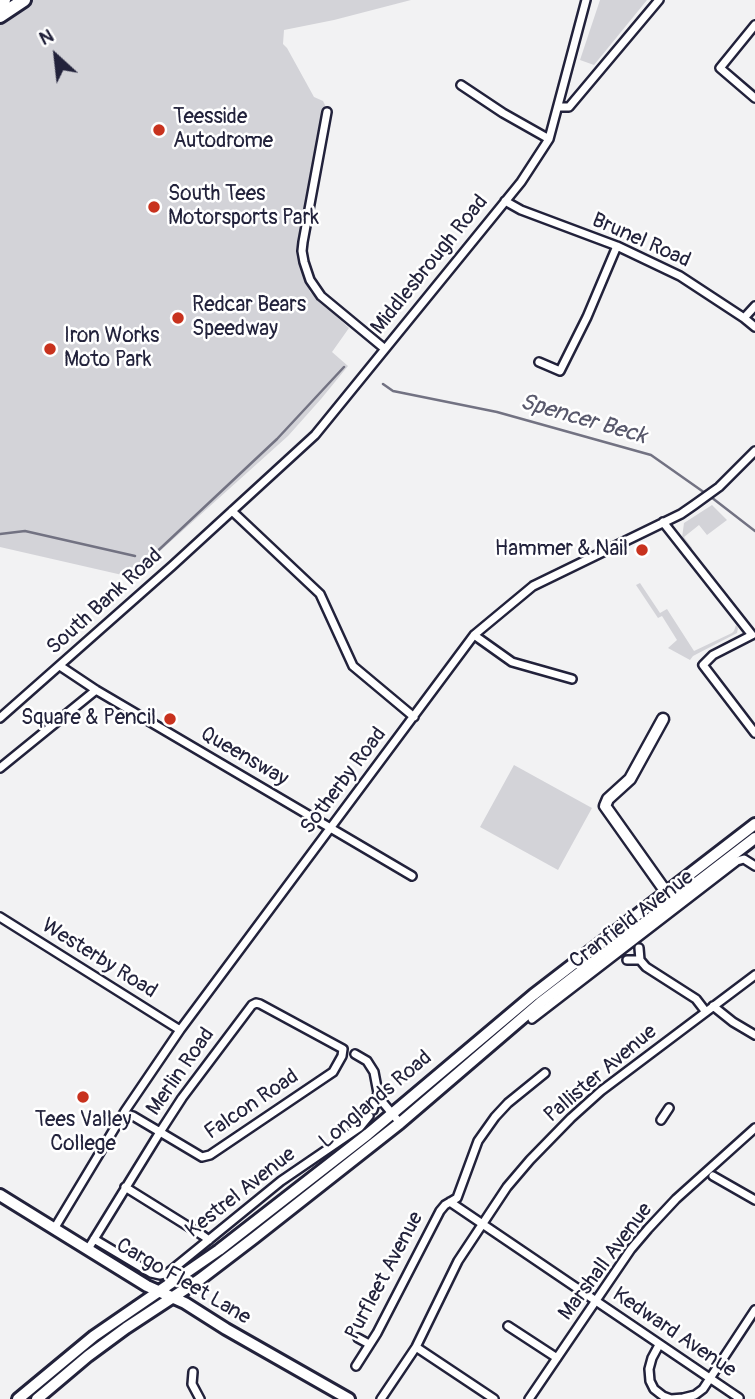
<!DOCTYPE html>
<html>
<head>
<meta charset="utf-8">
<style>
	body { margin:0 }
	#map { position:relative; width:755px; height:1399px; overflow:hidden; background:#f2f2f3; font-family:Pangolin,sans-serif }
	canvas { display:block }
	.north { position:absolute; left:21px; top:21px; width:70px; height:70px; -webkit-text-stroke:5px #fff; paint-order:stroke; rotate:333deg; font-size:19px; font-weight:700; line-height:28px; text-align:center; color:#22223b }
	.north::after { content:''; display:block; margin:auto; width:24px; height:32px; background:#22223b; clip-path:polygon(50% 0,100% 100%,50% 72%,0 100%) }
</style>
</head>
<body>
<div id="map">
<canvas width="755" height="1399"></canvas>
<div class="north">N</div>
</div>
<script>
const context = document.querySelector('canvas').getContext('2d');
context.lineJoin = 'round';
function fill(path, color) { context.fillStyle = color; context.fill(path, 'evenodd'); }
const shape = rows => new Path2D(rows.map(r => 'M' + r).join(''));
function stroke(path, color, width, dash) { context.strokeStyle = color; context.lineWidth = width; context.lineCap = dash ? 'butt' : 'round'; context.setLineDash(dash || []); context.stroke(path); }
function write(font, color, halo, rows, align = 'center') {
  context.font = font + ' Pangolin,sans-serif'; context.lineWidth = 5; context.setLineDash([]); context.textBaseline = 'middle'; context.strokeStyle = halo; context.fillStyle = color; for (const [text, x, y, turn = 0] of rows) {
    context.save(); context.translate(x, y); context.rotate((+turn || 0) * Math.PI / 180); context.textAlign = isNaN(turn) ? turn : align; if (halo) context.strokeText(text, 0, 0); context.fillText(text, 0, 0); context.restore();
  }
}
fill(shape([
	[33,0,411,0,334,20,284,30,283,44,287,48,314,97,323,101,325,105,319,134,317,136,302,269,310,292,349,328,332,352,348,366,321,399,288,436,131,577,0,547,0,21],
	[600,0,647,0,594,65,580,60],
	[712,505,727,520,707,535,699,525,684,537,692,548,691,549,682,538,684,523],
	[640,583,660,613,667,609,694,651,732,633,734,631,736,625,738,628,737,633,693,656,690,660,668,648,677,640,662,616,658,618,636,585],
	[514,765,592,808,558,870,480,827]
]), '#d3d3d8');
stroke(shape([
	[383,384,393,391,497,412,651,455,705,493],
	[711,497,755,531],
	[0,534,25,531,135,556],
	[148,560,277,439,344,367]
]), '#727282', 2.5);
const street = shape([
	[755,25,720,68,755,98],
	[461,85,503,113,549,139],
	[558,107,569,107,659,0],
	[327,112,303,242,302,251,304,262,310,280,321,296,385,349],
	[505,201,521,210,617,246,680,276,744,318,755,327],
	[744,318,755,306],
	[539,362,560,371,587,317,617,246],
	[232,511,320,594,353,666,414,717],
	[663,522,752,635,713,655,703,665,755,733],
	[474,635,512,662,572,679],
	[60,666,96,690,412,876],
	[0,718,172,566,315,435,521,182,549,139,586,0],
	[0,768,96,690],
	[0,917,180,1030],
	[639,948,640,960],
	[627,960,640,960,646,967,696,999,706,1012],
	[713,1006,733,1022,755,1035],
	[532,1019,737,861,744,859,755,866],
	[355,1054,367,1061,374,1072,378,1093,373,1110],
	[378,1093,380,1099,400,1123],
	[661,1120,669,1108],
	[713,1176,755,1200],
	[125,1187,202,1235,209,1240],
	[450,1202,739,1398],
	[54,1229,125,1111,180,1030,474,635,533,586,681,514,694,505,719,487,755,451],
	[94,1239,151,1273,160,1275,168,1273,281,1181,360,1127,369,1116],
	[88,1249,160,1132,182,1098,252,1005,256,1003,260,1004,343,1049,342,1056,333,1072,210,1155,202,1157,160,1132,133,1116],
	[508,1326,557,1358],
	[358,1338,369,1344],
	[659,1345,652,1358,649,1369,650,1381,654,1389,663,1396,671,1399,683,1398,695,1395,703,1389,755,1310],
	[416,1347,494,1399],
	[356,1366,377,1333,440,1211,445,1205,457,1198,478,1141,495,1117,508,1103,545,1073],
	[193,1372,192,1384,200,1399],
	[381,1399,416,1347,458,1261,507,1187,530,1160,571,1118,601,1091,755,975],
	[529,1399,631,1249,648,1229,676,1199,755,1128]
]);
const secondary = shape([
	[663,719,630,779,608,799,605,806,671,899]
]);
const primary = shape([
	[0,1195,147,1286,185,1303,226,1329,349,1399],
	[18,1399,94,1336,219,1250,368,1134,533,995,755,824],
	[37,1399,88,1356,126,1328,199,1280,254,1238,400,1123,540,1003,755,838]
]);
const highway = shape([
	[0,3,4,0],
	[0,16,24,0]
]);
stroke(street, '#22223b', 12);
stroke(secondary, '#22223b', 15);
stroke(primary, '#22223b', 16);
stroke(highway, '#22223b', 18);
stroke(street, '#fff', 7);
stroke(secondary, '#fff', 10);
stroke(primary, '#fff', 10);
stroke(highway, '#fff', 12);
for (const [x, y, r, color] of [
	[159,130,7,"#c8321e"],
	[154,207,7,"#c8321e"],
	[178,318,7,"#c8321e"],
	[50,349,7,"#c8321e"],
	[642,550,7,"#c8321e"],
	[170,719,7,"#c8321e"],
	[83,1097,7,"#c8321e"]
]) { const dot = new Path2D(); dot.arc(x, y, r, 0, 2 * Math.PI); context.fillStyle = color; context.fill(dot); stroke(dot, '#fff', 2.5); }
write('21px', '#22223b', '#fff', [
	["Teesside",173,118],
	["Autodrome",173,142],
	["South Tees",168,195],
	["Motorsports Park",168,219],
	["Redcar Bears",192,306],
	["Speedway",192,330],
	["Iron Works",64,337],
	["Moto Park",64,361],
	["Hammer & Nail",628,550,"right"],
	["Square & Pencil",156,719,"right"],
	["Tees Valley",83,1121,"center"],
	["College",83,1145,"center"]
], 'left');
write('21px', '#22223b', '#fff', [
	["Brunel Road",641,241,24],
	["Middlesbrough Road",430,265,-51],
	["South Bank Road",105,602,-42],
	["Queensway",244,757,30],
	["Sotherby Road",344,781,-53],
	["Cranfield Avenue",632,920,-37],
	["Westerby Road",99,959,32],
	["Merlin Road",181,1072,-55],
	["Pallister Avenue",601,1074,-40],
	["Longlands Road",376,1100,-40],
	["Falcon Road",252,1105,-34],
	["Kestrel Avenue",241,1193,-38],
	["Marshall Avenue",606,1262,-53],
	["Purfleet Avenue",385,1276,-62],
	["Cargo Fleet Lane",183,1282,30],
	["Kedward Avenue",674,1333,34]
]);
write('italic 23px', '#58586b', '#fff', [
	["Spencer Beck",583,420,16]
]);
</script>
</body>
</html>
